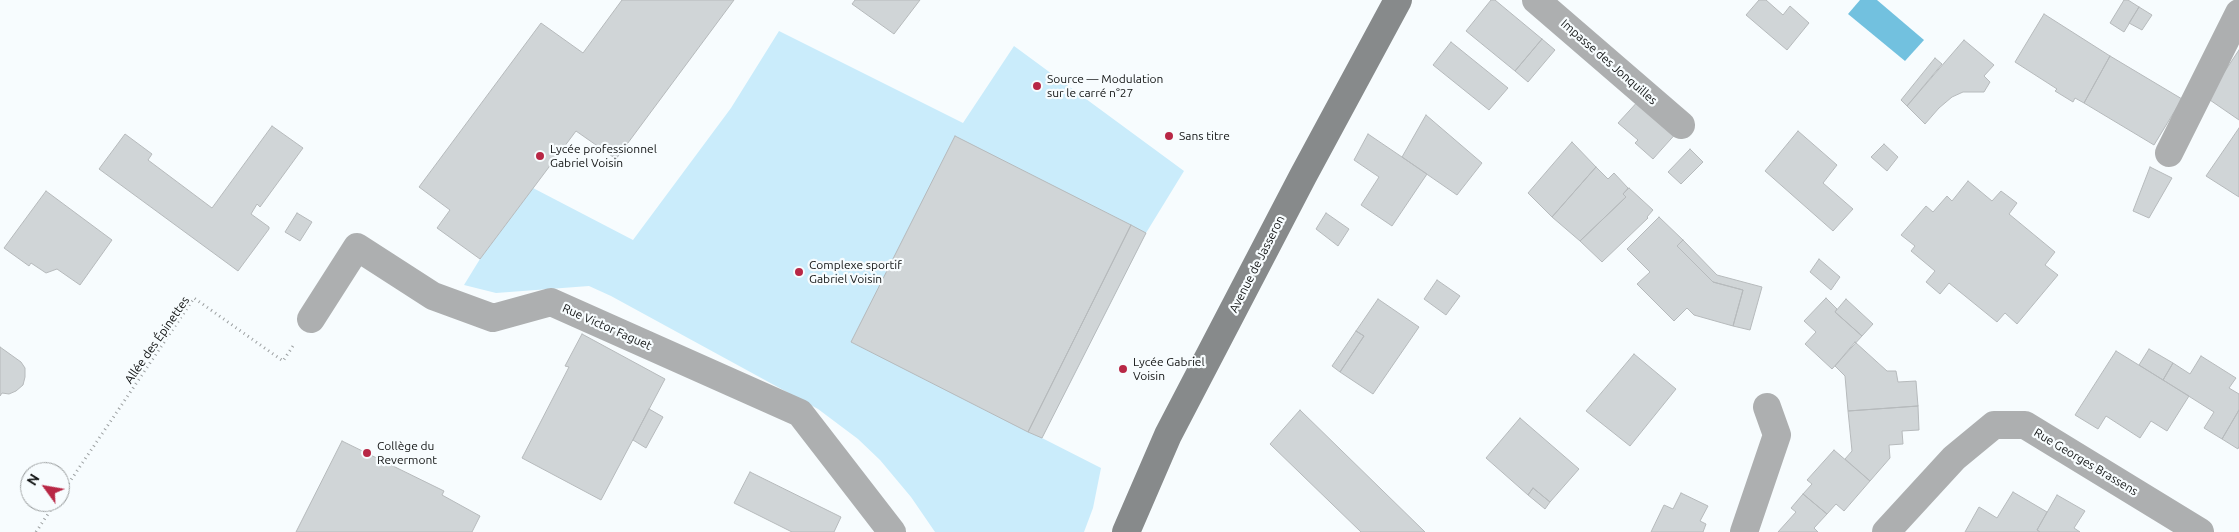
<!DOCTYPE html>
<html>
<head>
<meta charset="utf-8">
<style>
	body { margin:0 }
	#map { position:relative; width:2239px; height:532px; overflow:hidden; background:#f7fcfe; font-family:Ubuntu,sans-serif }
	canvas { display:block }
	.north { position:absolute; left:20px; top:462px; width:50px; height:50px; box-sizing:border-box; background:#f7fcfe; border:1px solid #9b9fa0; border-radius:50%; rotate:302deg; font-size:14px; font-weight:700; line-height:20px; text-align:center; color:#121414 }
	.north::after { content:''; display:block; margin:auto; width:18px; height:22px; background:#b82745; clip-path:polygon(50% 0,100% 100%,50% 72%,0 100%) }
</style>
</head>
<body>
<div id="map">
<canvas width="2239" height="532"></canvas>
<div class="north">N</div>
</div>
<script>
const context = document.querySelector('canvas').getContext('2d');
context.lineJoin = 'round';
function fill(path, color) { context.fillStyle = color; context.fill(path, 'evenodd'); }
const shape = rows => new Path2D(rows.map(r => 'M' + r).join(''));
function stroke(path, color, width, dash) { context.strokeStyle = color; context.lineWidth = width; context.lineCap = dash ? 'butt' : 'round'; context.setLineDash(dash || []); context.stroke(path); }
function write(font, color, halo, rows, align = 'center') {
  context.font = font + ' Ubuntu,sans-serif'; context.lineWidth = 4.5; context.setLineDash([]); context.textBaseline = 'middle'; context.strokeStyle = halo; context.fillStyle = color; for (const [text, x, y, turn = 0] of rows) {
    context.save(); context.translate(x, y); context.rotate((+turn || 0) * Math.PI / 180); context.textAlign = isNaN(turn) ? turn : align; if (halo) context.strokeText(text, 0, 0); context.fillText(text, 0, 0); context.restore();
  }
}
fill(shape([
	[779,31,963,123,1014,46,1184,171,1146,233,1042,438,1101,468,1093,508,1084,532,935,532,911,497,880,460,858,439,818,409,611,296,589,286,496,293,464,285,480,259,533,188,633,240,731,108]
]), '#caecfb');
fill(shape([
	[1860,0,1877,0,1924,40,1905,61,1848,14]
]), '#72c1df');
const building = shape([
	[622,0,734,0,616,159,576,131,480,259,437,228,450,210,419,187,541,23,583,53,622,0],
	[855,0,920,0,894,34,852,4,855,0],
	[1491,0,1495,0,1542,39,1515,71,1466,31,1491,0],
	[1759,0,1766,0,1783,15,1790,6,1809,23,1787,50,1746,15,1759,0],
	[2124,0,2128,0,2139,7,2124,32,2110,23,2124,0],
	[2139,7,2152,15,2142,30,2129,23,2139,7],
	[2044,14,2110,56,2084,103,2075,98,2073,102,2055,91,2057,89,2015,62,2044,14],
	[1542,39,1555,50,1528,82,1515,71,1542,39],
	[1964,40,1994,65,1984,76,1990,82,1984,92,1963,92,1952,97,1939,108,1925,124,1907,106,1964,40],
	[1451,42,1508,88,1489,110,1433,65,1451,42],
	[2239,50,2239,120,2207,98,2239,50],
	[2110,56,2182,99,2154,145,2084,103,2110,56],
	[1935,58,1942,64,1907,106,1901,100,1935,58],
	[1641,98,1679,130,1653,159,1635,143,1638,140,1618,123,1641,98],
	[1426,115,1482,163,1457,195,1402,157,1426,115],
	[272,126,303,148,260,207,257,204,251,214,269,227,269,229,238,271,99,169,125,134,152,154,148,160,212,208,272,126],
	[2239,128,2239,197,2206,176,2239,128],
	[1798,131,1837,165,1823,183,1853,209,1833,231,1765,171,1798,131],
	[1368,134,1427,174,1392,226,1361,205,1379,177,1354,160,1368,134],
	[955,136,1131,225,1028,432,851,342,955,136],
	[1572,142,1596,167,1552,217,1528,193,1572,142],
	[1884,144,1898,157,1887,171,1871,157,1884,144],
	[1690,149,1703,162,1681,184,1668,172,1690,149],
	[1596,167,1608,179,1614,173,1628,188,1623,194,1626,197,1580,241,1552,217,1596,167],
	[2150,167,2172,178,2149,218,2133,211,2150,167],
	[1968,181,1992,201,2001,191,2017,203,2009,214,2055,252,2045,265,2058,275,2017,324,2005,313,1997,322,1949,283,1940,294,1926,282,1935,271,1911,251,1915,246,1901,235,1926,206,1933,212,1947,196,1952,201,1968,181],
	[1629,188,1653,210,1647,217,1648,218,1602,262,1580,241,1626,197,1623,194,1629,188],
	[46,191,112,240,80,285,57,269,46,273,31,263,29,266,4,248,46,191],
	[297,213,312,222,300,241,285,232,297,213],
	[1326,213,1349,229,1338,246,1316,229,1326,213],
	[1659,217,1683,240,1677,246,1713,282,1743,290,1733,326,1694,315,1687,308,1674,321,1637,284,1650,272,1627,249,1659,217],
	[1131,225,1146,233,1042,438,1028,432,1131,225],
	[1683,240,1717,275,1762,287,1750,330,1733,326,1743,290,1713,282,1677,246,1683,240],
	[1819,259,1840,277,1831,290,1810,272,1819,259],
	[1437,280,1460,296,1446,315,1424,299,1437,280],
	[1826,298,1837,309,1835,312,1862,336,1832,369,1805,344,1816,332,1804,321,1826,298],
	[1378,299,1419,327,1373,394,1340,372,1364,336,1356,331,1378,299],
	[1846,299,1873,324,1862,336,1835,312,1846,299],
	[1356,331,1364,336,1340,372,1332,366,1356,331],
	[582,334,665,379,601,500,522,458,569,367,565,366,582,334],
	[1855,342,1887,371,1896,371,1898,382,1916,381,1918,406,1848,411,1845,376,1835,366,1855,342],
	[0,347,21,362,25,368,25,377,23,385,16,391,9,394,2,393,0,396,0,347],
	[2149,349,2173,363,2163,380,2139,365,2149,349],
	[2116,351,2189,396,2167,431,2151,421,2140,438,2106,416,2098,429,2075,415,2116,351],
	[1634,354,1676,389,1630,446,1586,411,1634,354],
	[2201,356,2236,378,2229,388,2239,394,2239,410,2222,439,2204,428,2214,412,2163,380,2173,363,2190,374,2201,356],
	[1918,406,1919,430,1902,431,1903,444,1889,445,1890,458,1870,481,1845,459,1852,451,1848,411,1918,406],
	[649,409,663,417,646,448,633,440,649,409],
	[1300,410,1424,531,1425,532,1361,532,1270,444,1300,410],
	[2239,410,2239,446,2238,449,2222,439,2239,410],
	[1520,418,1579,469,1550,502,1533,488,1528,495,1486,458,1520,418],
	[342,441,444,491,442,495,480,516,472,532,296,532,342,441],
	[1834,450,1870,481,1844,511,1836,504,1827,514,1803,494,1812,484,1807,480,1834,450],
	[750,472,841,517,834,532,792,532,734,503,750,472],
	[1533,488,1550,502,1545,509,1528,495,1533,488],
	[2013,492,2047,512,2037,530,2040,532,1965,532,1979,507,1997,518,2013,492],
	[1681,493,1708,506,1700,521,1706,524,1703,532,1651,532,1664,505,1673,509,1681,493],
	[1803,494,1827,514,1814,528,1818,532,1778,532,1796,512,1791,508,1803,494],
	[2057,495,2085,511,2074,528,2080,532,2040,532,2037,530,2057,495]
]);
fill(building, '#d0d5d7');
stroke(building, '#b6babc', 1);
stroke(shape([
	[60,496,194,298,283,361,293,346],
	[36,532,56,502]
]), '#9b9fa0', 3, [1, 4]);
stroke(shape([
	[1536,0,1681,125],
	[2169,153,2239,13],
	[311,319,357,247,433,296,493,318,551,302,800,413,892,532],
	[1744,532,1777,435,1767,407],
	[1886,532,1954,458,1994,425,2025,425,2200,532]
]), '#adafb0', 28);
stroke(shape([
	[1126,532,1168,435,1303,176,1398,0]
]), '#878a8b', 28);
for (const [x, y, r, color] of [
	[1037,86,5,"#b82745"],
	[1169,136,5,"#b82745"],
	[540,156,5,"#b82745"],
	[799,272,5,"#b82745"],
	[1123,369,5,"#b82745"],
	[367,453,5,"#b82745"]
]) { const dot = new Path2D(); dot.arc(x, y, r, 0, 2 * Math.PI); context.fillStyle = color; context.fill(dot); stroke(dot, '#f7fcfe', 2); }
write('12px', '#121414', '#f7fcfe', [
	["Impasse des Jonquilles",1609,62,41],
	["Avenue de Jasseron",1257,264,-63],
	["Rue Victor Faguet",607,327,24],
	["Allée des Épinettes",157,340,-55],
	["Rue Georges Brassens",2086,462,31]
]);
write('12px', '#121414', '#f7fcfe', [
	["Source — Modulation",1047,79],
	["sur le carré n°27",1047,93],
	["Sans titre",1179,136],
	["Lycée professionnel",550,149],
	["Gabriel Voisin",550,163],
	["Complexe sportif",809,265],
	["Gabriel Voisin",809,279],
	["Lycée Gabriel",1133,362],
	["Voisin",1133,376],
	["Collège du",377,446],
	["Revermont",377,460]
], 'left');
</script>
</body>
</html>
